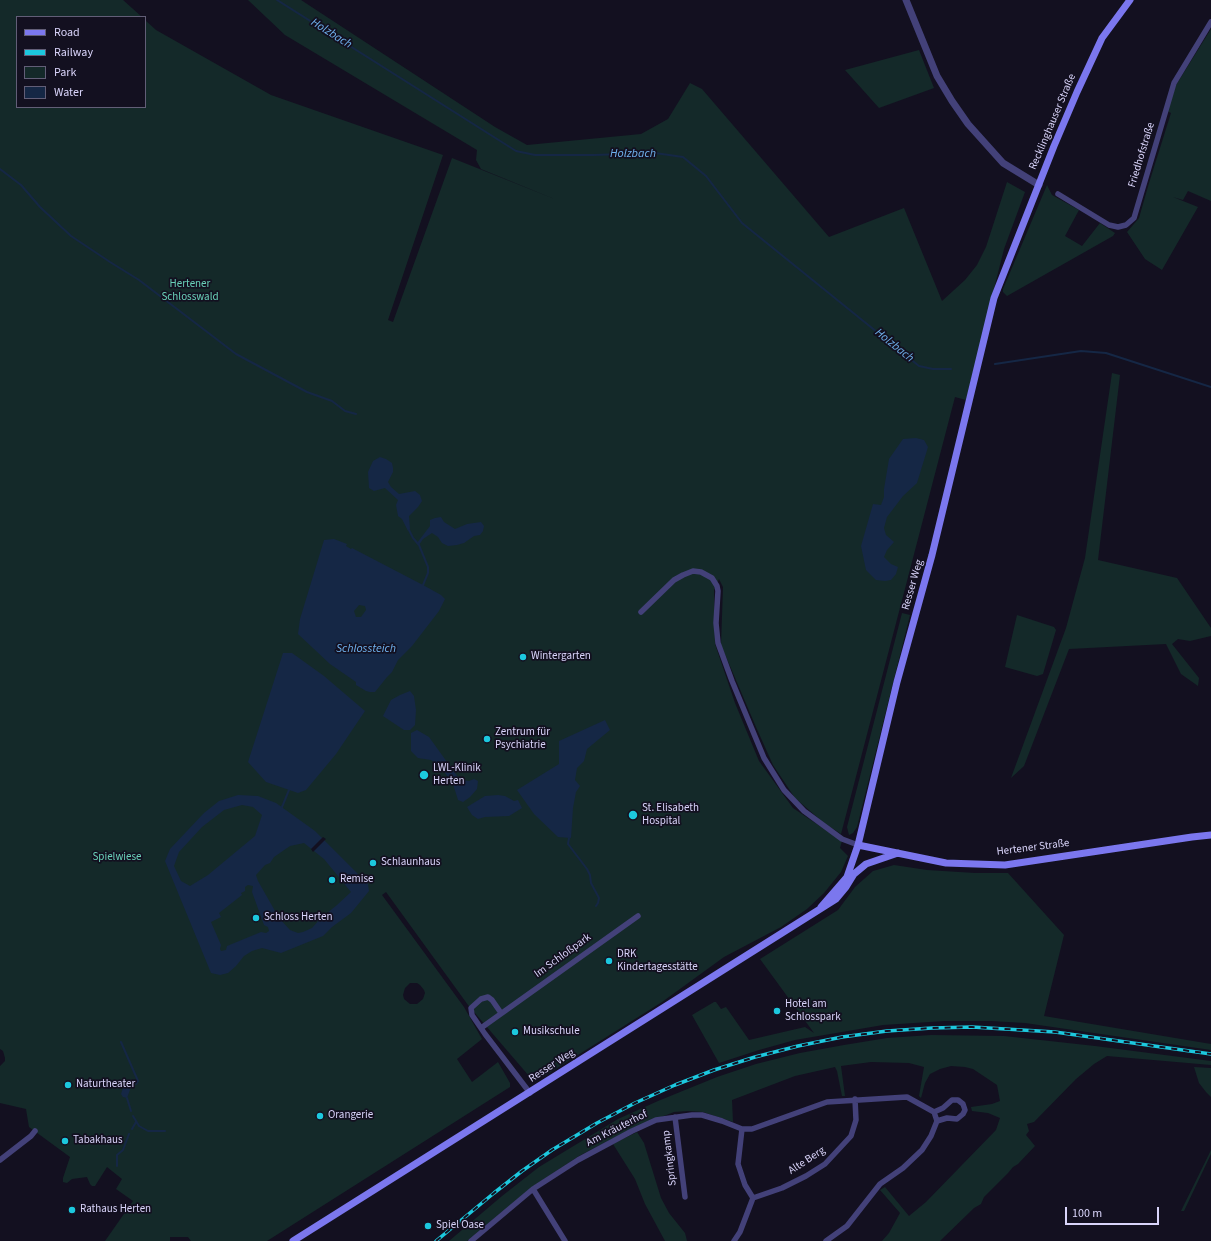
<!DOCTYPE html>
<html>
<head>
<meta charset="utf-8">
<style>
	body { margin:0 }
	#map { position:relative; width:1211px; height:1241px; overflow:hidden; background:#131020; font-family:"Source Sans 3",sans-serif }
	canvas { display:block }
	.legend { position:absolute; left:16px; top:16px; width:130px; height:92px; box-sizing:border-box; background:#131020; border:1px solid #625e77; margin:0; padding:5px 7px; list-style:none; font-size:12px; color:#d9d4fa }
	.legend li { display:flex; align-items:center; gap:8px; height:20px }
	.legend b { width:20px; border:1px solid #625e77 }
	.scale { position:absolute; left:1065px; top:1207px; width:94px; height:18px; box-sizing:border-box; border:2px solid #d9d4fa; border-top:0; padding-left:5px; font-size:12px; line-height:14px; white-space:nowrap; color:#d9d4fa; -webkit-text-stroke:3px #131020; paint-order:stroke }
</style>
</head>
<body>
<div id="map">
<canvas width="1211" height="1241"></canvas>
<ul class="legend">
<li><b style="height:5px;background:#7b77ee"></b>Road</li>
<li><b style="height:5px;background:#1cc8de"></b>Railway</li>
<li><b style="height:11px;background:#142929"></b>Park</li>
<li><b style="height:11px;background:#152745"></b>Water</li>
</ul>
<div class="scale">100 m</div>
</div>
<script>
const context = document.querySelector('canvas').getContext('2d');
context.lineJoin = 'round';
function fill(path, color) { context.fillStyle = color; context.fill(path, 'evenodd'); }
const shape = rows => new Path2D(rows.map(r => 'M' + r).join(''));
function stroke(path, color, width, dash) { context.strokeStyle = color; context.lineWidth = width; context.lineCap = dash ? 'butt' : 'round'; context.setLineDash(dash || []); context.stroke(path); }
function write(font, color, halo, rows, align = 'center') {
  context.font = font + ' "Source Sans 3",sans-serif'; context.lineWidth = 3.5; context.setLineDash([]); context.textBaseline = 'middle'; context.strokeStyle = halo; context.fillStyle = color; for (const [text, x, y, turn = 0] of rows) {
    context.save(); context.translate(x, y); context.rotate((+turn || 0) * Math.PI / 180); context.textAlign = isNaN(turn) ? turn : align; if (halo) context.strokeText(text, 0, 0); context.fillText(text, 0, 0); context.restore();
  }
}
fill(shape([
	[0,0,123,0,142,17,17,17,17,107,145,107,145,20,156,30,271,95,443,155,388,320,393,322,452,158,557,200,481,169,476,160,477,150,285,35,248,0,301,0,495,127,527,145,641,134,668,119,690,83,702,89,829,237,904,208,942,301,965,280,977,265,986,247,1007,182,1025,192,1004,249,966,400,955,397,841,834,824,823,795,798,773,765,756,727,721,645,723,587,719,579,714,590,715,644,735,703,759,761,793,808,842,841,840,848,848,856,841,872,824,893,807,909,781,927,724,957,662,1002,543,1077,538,1070,529,1076,468,1005,386,892,382,895,464,1007,482,1039,457,1059,472,1082,498,1062,510,1083,510,1087,267,1241,191,1241,188,1237,170,1237,170,1241,105,1241,133,1201,116,1189,122,1179,107,1167,95,1186,92,1186,90,1184,87,1177,72,1179,67,1183,63,1182,63,1178,70,1157,29,1127,26,1109,0,1103,0,1066,5,1061,5,1058,3,1051,0,1049],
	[410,983,417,983,420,985,424,990,425,993,423,999,417,1004,410,1004,404,999,403,995,405,988],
	[1211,29,1211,201,1188,191,1183,200,1173,197,1198,207,1162,270,1145,259,1127,232,1139,218,1149,183,1171,113,1167,111,1176,85],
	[919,50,934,88,879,108,845,70],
	[1047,185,1052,195,1079,210,1065,236,1082,246,1100,223,1115,233,1113,236,1007,296,1003,292,1003,289],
	[1112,373,1120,375,1098,560,1177,578,1211,628,1211,636,1190,641,1178,639,1172,644,1199,678,1198,686,1181,674,1166,644,1069,649,1024,766,1011,778,1066,628,1085,558],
	[902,613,910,615,857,827,853,833,849,835,847,827],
	[1017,615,1054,627,1056,630,1043,674,1037,676,1005,667],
	[894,865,927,870,975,873,1008,873,1064,935,1044,1016,1211,1044,1211,1050,1025,1023,991,1021,945,1021,883,1025,795,1040,759,1050,719,1063,692,1015,714,1002,716,1002,721,1009,726,1007,749,1040,805,1027,814,1033,760,959,838,910,855,887,873,871],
	[931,1035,1004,1036,1095,1046,1211,1061,1211,1065,1107,1056,1094,1064,1076,1079,1034,1122,1027,1124,1029,1131,1026,1135,1035,1146,1018,1164,1013,1167,1008,1173,984,1197,981,1204,974,1208,940,1241,882,1241,889,1233,900,1213,880,1190,885,1187,909,1216,926,1202,996,1130,1000,1118,988,1113,972,1111,971,1107,992,1104,1000,1101,997,1085,973,1069,965,1067,951,1066,940,1069,930,1074,925,1083,921,1098,919,1096,924,1067,909,1063,871,1062,841,1066,845,1096,842,1096,837,1071,835,1067,795,1076,732,1100,733,1122,703,1112,688,1111,674,1112,633,1128,579,1156,532,1187,467,1241,449,1241,502,1196,539,1167,618,1119,658,1101,717,1077,756,1064,800,1053,844,1045,887,1038],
	[1194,1067,1211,1068,1211,1097,1206,1092,1199,1083],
	[637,1132,644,1143,661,1198,669,1213,685,1233,687,1241,665,1241,645,1204,635,1179,613,1144],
	[1211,1150,1211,1154,1184,1211,1181,1211]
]), '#142929');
fill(shape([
	[916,438,924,440,928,447,917,483,903,496,887,517,884,528,886,535,894,542,887,550,884,557,891,564,898,567,896,574,891,580,885,581,876,580,866,570,861,546,873,504,881,505,884,497,884,489,889,459,903,439],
	[380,457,386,459,392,463,393,468,393,472,388,482,391,487,399,494,415,491,420,495,422,501,418,507,409,516,410,529,408,531,402,519,398,516,396,505,398,500,385,488,374,491,369,488,368,472,373,461],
	[441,517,444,522,455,529,467,524,481,522,484,526,483,531,480,535,474,536,464,543,457,545,448,546,442,543,438,537,432,533,423,539,419,545,417,543,430,526,430,520,435,518],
	[334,539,347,544,346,546,351,549,352,548,423,585,441,595,445,599,439,611,412,646,398,660,392,672,387,677,375,692,370,692,366,691,356,685,356,682,330,664,298,634,300,619,324,540],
	[359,605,365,606,366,610,361,617,356,617,354,611],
	[283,653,292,653,324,676,365,711,336,754,306,790,298,793,266,782,248,762],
	[410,691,414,696,416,710,415,725,410,730,404,730,383,716,391,700,400,695],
	[605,720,610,730,587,749,584,761,577,768,575,780,580,786,576,792,573,808,571,838,558,837,534,814,517,790,559,764,559,741],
	[417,730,429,737,460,780,469,781,474,779,478,781,477,789,470,797,463,802,458,800,453,784,440,766,431,760,418,758,411,751,411,733],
	[238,795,258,796,276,803,315,831,368,884,369,891,351,913,332,927,323,936,281,953,262,948,252,951,244,956,236,966,228,973,220,975,211,973,165,861,170,849,204,813,219,801],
	[242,805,253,807,262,815,255,836,208,875,190,886,181,881,174,866,179,852,202,827,224,810],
	[304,843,324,859,351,892,337,905,321,918,312,928,303,932,298,933,290,930,279,918,258,881,256,875,265,865,270,863,274,857,290,846],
	[248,885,253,886,252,892,264,925,268,927,269,931,266,933,261,932,227,946,226,950,221,951,220,949,221,945,211,922,221,917,219,913,242,895,241,893,245,891,245,887],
	[498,795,505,796,514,801,518,800,522,808,509,816,485,817,478,819,472,815,467,807,485,796],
	[126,1086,131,1087,127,1098,123,1097,121,1094,123,1088]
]), '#152745');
fill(shape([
	[323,837,326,839,313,852,311,849]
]), '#131020');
stroke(shape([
	[277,0,516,151,535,155,594,155,655,153,683,157,706,176,742,223,919,366,933,369,951,369],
	[0,169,21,185,40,207,71,236,110,262,139,280,236,354,307,392,332,401,345,411,356,414],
	[995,364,1081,351,1106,353,1211,387],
	[409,530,413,538,419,545,428,567,428,573,423,585],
	[282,807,289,790],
	[569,838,568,844,587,869,590,875,591,883,599,898,598,903,596,906],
	[121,1042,138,1081,136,1084],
	[127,1098,131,1111],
	[133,1116,139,1126,148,1131,165,1131],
	[132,1129,136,1122],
	[117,1166,117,1155,123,1150,129,1134]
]), '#152745', 2);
stroke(shape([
	[1058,194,1109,225,1118,227,1126,225,1134,218,1174,83,1211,22],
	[641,612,674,580,683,575,693,571,701,572,712,578,717,586,718,591,716,623,718,643,732,681,764,758,784,790,804,811,842,839,858,845],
	[501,1013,492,1000,488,997,481,999,471,1008,472,1015,485,1034,530,1093],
	[481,1028,638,916],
	[675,1117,685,1197],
	[0,1160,31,1136,35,1131],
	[533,1189,565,1241],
	[753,1198,782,1188,806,1176,825,1164,851,1136,856,1120,855,1099],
	[471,1241,533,1189,578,1160,632,1131,656,1120,692,1115,702,1115,722,1121,742,1129,752,1129,827,1102,907,1097,934,1112],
	[734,1241,740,1232,753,1198,745,1185,738,1164,742,1129],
	[826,1241,847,1226,880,1184,903,1168,922,1150,931,1136,937,1121,934,1112,943,1108,952,1100,958,1100,963,1104,965,1110,963,1114,957,1119,947,1118,937,1121]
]), '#434179', 5.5);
stroke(shape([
	[906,0,937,76,952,101,968,124,1003,163,1039,185]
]), '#434179', 7);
stroke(shape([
	[858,845,946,863,1005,865,1192,837,1211,835],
	[821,907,847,877,858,845,897,682,932,555,994,298,1054,146,1077,92,1102,38,1130,0],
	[293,1241,836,899,846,887,854,874,866,864,898,853]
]), '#7b77ee', 7);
const rail = shape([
	[436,1241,494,1193,522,1171,552,1150,597,1123,635,1103,675,1085,714,1070,755,1057,798,1046,842,1037,887,1031,932,1028,972,1027,1055,1032,1211,1054]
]);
stroke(rail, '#1cc8de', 3.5);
stroke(rail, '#131020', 2, [6]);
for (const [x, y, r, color] of [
	[523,657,4,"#1cc8de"],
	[487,739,4,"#1cc8de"],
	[424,775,5,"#1cc8de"],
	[633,815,5,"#1cc8de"],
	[373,863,4,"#1cc8de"],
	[332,880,4,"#1cc8de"],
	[256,918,4,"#1cc8de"],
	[609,961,4,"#1cc8de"],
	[777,1011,4,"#1cc8de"],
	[515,1032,4,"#1cc8de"],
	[68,1085,4,"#1cc8de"],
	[320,1116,4,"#1cc8de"],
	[65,1141,4,"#1cc8de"],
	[72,1210,4,"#1cc8de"],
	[428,1226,4,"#1cc8de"]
]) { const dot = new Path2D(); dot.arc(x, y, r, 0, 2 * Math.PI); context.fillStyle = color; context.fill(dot); stroke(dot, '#131020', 1.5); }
write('11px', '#d9d4fa', '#131020', [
	["Recklinghauser Straße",1053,122,-67],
	["Friedhofstraße",1142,155,-73],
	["Resser Weg",913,585,-74],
	["Hertener Straße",1033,848,-7],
	["Im Schloßpark",563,956,-36],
	["Resser Weg",552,1066,-33],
	["Am Kräuterhof",617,1129,-27],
	["Springkamp",670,1158,-97],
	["Alte Berg",807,1161,-33]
]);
write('11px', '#69d0b8', '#131020', [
	["Hertener",190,285],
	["Schlosswald",190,298],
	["Spielwiese",117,858]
]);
write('11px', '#d9d4fa', '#131020', [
	["Wintergarten",531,657],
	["Zentrum für",495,733],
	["Psychiatrie",495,746],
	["LWL-Klinik",433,769],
	["Herten",433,782],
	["St. Elisabeth",642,809],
	["Hospital",642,822],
	["Schlaunhaus",381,863],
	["Remise",340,880],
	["Schloss Herten",264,918],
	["DRK",617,955],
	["Kindertagesstätte",617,968],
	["Hotel am",785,1005],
	["Schlosspark",785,1018],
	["Musikschule",523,1032],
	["Naturtheater",76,1085],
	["Orangerie",328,1116],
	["Tabakhaus",73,1141],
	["Rathaus Herten",80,1210],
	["Spiel Oase",436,1226]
], 'left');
write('italic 12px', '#6fb1ed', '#131020', [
	["Holzbach",331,34,32],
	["Holzbach",633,154],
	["Holzbach",894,346,39],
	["Schlossteich",366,649]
]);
</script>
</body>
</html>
